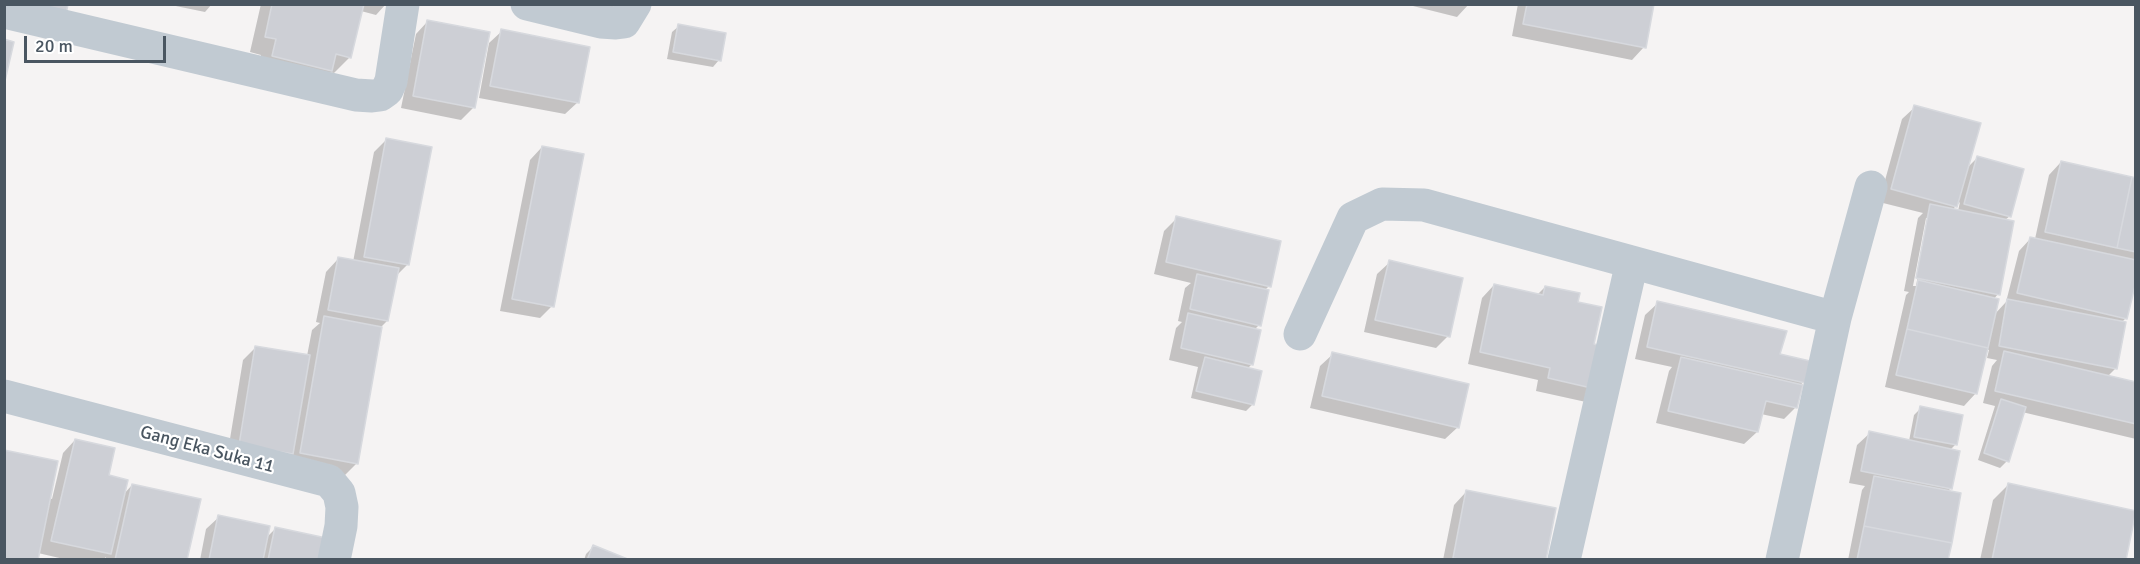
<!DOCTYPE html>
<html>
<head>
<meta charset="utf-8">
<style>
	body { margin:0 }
	#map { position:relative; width:2140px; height:564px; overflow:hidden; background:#f5f3f3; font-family:Signika,sans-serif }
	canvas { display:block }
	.frame { position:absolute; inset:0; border:6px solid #4a5661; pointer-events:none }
	.scale { position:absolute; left:24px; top:36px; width:142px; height:27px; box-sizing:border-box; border:3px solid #4a5661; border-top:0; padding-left:8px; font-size:18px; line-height:21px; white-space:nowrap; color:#4a5661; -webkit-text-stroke:4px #fff; paint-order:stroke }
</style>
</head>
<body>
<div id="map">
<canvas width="2140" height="564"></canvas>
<div class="frame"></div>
<div class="scale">20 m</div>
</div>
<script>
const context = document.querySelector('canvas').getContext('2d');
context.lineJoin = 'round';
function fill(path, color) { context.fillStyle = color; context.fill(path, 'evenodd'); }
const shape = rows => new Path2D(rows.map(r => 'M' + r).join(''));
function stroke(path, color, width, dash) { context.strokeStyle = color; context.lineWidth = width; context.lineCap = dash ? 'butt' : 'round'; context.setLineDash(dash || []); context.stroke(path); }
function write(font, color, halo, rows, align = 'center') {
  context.font = font + ' Signika,sans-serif'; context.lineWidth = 4.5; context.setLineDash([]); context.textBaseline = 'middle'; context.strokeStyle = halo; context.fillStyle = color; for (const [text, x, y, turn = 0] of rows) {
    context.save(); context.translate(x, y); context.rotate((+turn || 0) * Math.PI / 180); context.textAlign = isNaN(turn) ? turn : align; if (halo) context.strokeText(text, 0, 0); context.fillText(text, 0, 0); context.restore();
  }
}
fill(shape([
	[166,4,212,4,205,12],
	[261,4,386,4,376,15,361,11,350,57,334,73,329,72,315,86,257,72,261,55,250,52],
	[509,4,629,4,558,17],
	[1405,4,1469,4,1457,17],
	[1518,4,1653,4,1644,47,1632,60,1512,36],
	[428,21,473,108,461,120,401,108,416,34],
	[679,26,719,60,713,67,667,59,672,32],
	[502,31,578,102,565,114,479,98,489,43],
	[1915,107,1967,168,1977,158,2010,216,2005,220,1998,294,1993,300,1994,315,2006,302,2019,251,2031,238,2035,239,2049,175,2061,162,2136,179,2136,275,2126,318,2122,322,2115,369,2107,377,2136,384,2136,439,2022,412,2007,461,2000,468,1978,460,1995,406,1983,403,1992,366,1997,360,1987,358,1989,350,1986,349,1976,393,1964,406,1885,387,1906,295,1909,292,1904,291,1918,218,1923,213,1879,202,1902,119],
	[1960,202,1958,211,1952,210],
	[1926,218,1929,218,1916,286,1913,286],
	[386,140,408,264,396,276,387,321,381,327,357,463,344,476,227,457,243,360,256,347,307,356,312,330,320,323,316,322,326,272,338,259,353,262,374,152],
	[542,147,552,306,540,318,500,311,530,160],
	[1177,218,1269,286,1264,291,1259,325,1254,330,1252,364,1247,369,1253,404,1246,411,1191,398,1198,367,1169,360,1176,328,1182,322,1178,321,1185,288,1191,283,1154,274,1164,231],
	[1390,262,1448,336,1436,348,1364,332,1377,274],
	[1494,285,1537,295,1545,287,1592,345,1586,402,1536,391,1538,380,1468,364,1482,298],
	[1658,303,1779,355,1803,382,1800,386,1796,407,1784,419,1761,414,1757,432,1744,444,1656,423,1669,371,1672,367,1635,359,1645,315],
	[1333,354,1458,427,1445,439,1310,408,1320,366],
	[1921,408,1956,444,1950,450,1950,489,1947,492,1947,560,1848,560,1862,490,1865,486,1849,483,1857,445,1870,433,1909,441,1914,415],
	[75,440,123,495,132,485,186,560,106,560,106,557,103,560,68,560,38,553,49,498,52,499,63,453],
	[2009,484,2125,560,1980,560,1993,500],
	[1466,492,1545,560,1443,560,1454,505],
	[219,517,266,538,275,529,326,560,200,560,206,529],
	[593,547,626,560,584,560,586,554]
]), '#0003');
const building = shape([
	[9,4,68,4,66,15,9,4],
	[272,4,364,4,351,58,336,54,332,71,272,56,276,39,265,37,272,4],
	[1527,4,1654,4,1646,48,1523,24,1527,4],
	[427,20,490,32,475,108,413,96,427,20],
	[678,24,726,33,721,61,673,52,678,24],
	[501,29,590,47,579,103,490,86,501,29],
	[4,39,14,42,4,85,4,39],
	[1914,105,1981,123,1957,207,1891,189,1914,105],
	[386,138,432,147,409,265,364,257,386,138],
	[542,146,584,154,554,307,512,299,542,146],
	[1977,156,2024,169,2011,217,1964,204,1977,156],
	[2061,161,2132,177,2117,248,2045,232,2061,161],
	[2132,177,2136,178,2136,252,2117,248,2132,177],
	[1930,204,2014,221,2000,295,1916,278,1930,204],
	[1176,216,1281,241,1271,287,1166,262,1176,216],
	[2030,237,2136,260,2136,282,2127,319,2017,293,2030,237],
	[338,257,399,268,388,321,328,310,338,257],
	[1389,260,1463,278,1450,337,1375,320,1389,260],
	[1197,274,1269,290,1261,326,1190,309,1197,274],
	[1918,280,1999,299,1988,348,1907,329,1918,280],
	[1494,284,1543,295,1545,286,1580,293,1578,302,1602,307,1594,344,1609,347,1600,390,1548,378,1550,368,1480,352,1494,284],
	[2007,299,2126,322,2117,369,1999,346,2007,299],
	[1657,301,1787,331,1780,354,1810,361,1805,383,1647,347,1657,301],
	[1188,313,1261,330,1253,365,1181,348,1188,313],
	[324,316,382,327,358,464,300,453,324,316],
	[1907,329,1988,348,1977,394,1896,375,1907,329],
	[255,346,310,355,293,454,239,445,255,346],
	[2004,351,2136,382,2136,424,1995,391,2004,351],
	[1332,352,1469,384,1459,428,1322,396,1332,352],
	[1205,357,1262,371,1254,405,1196,391,1205,357],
	[1681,357,1803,385,1797,408,1766,401,1758,432,1668,411,1681,357],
	[2001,399,2026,407,2009,462,1984,453,2001,399],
	[1920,406,1963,415,1957,445,1914,437,1920,406],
	[1869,431,1960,451,1952,489,1861,471,1869,431],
	[75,439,115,448,109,475,128,480,111,554,51,541,75,439],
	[4,450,58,461,38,560,4,560,4,450],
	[1874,476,1961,493,1952,543,1864,526,1874,476],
	[2008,483,2136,511,2126,560,1992,560,2008,483],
	[132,484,201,499,187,560,115,560,132,484],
	[1466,490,1556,508,1546,560,1463,560,1453,558,1466,490],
	[218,515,270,526,263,560,209,560,218,515],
	[1864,526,1952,543,1948,560,1857,560,1864,526],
	[275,527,331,539,327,560,268,560,275,527],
	[593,545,630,560,587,560,593,545]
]);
fill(building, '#cdcfd5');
stroke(building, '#d7d9de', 1.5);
stroke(shape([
	[527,4,601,22,616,23,624,22,635,4],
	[4,12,356,95,372,96,380,95,387,90,391,81,403,4],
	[1300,334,1353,218,1382,204,1424,205,1835,318],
	[4,396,329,481,339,493,342,507,341,526,334,560],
	[1564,560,1632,262],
	[1782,560,1835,318,1871,187]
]), '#c1cad2', 33);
write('18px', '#4a5661', '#fff', [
	["Gang Eka Suka 11",207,450,15]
]);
</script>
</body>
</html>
